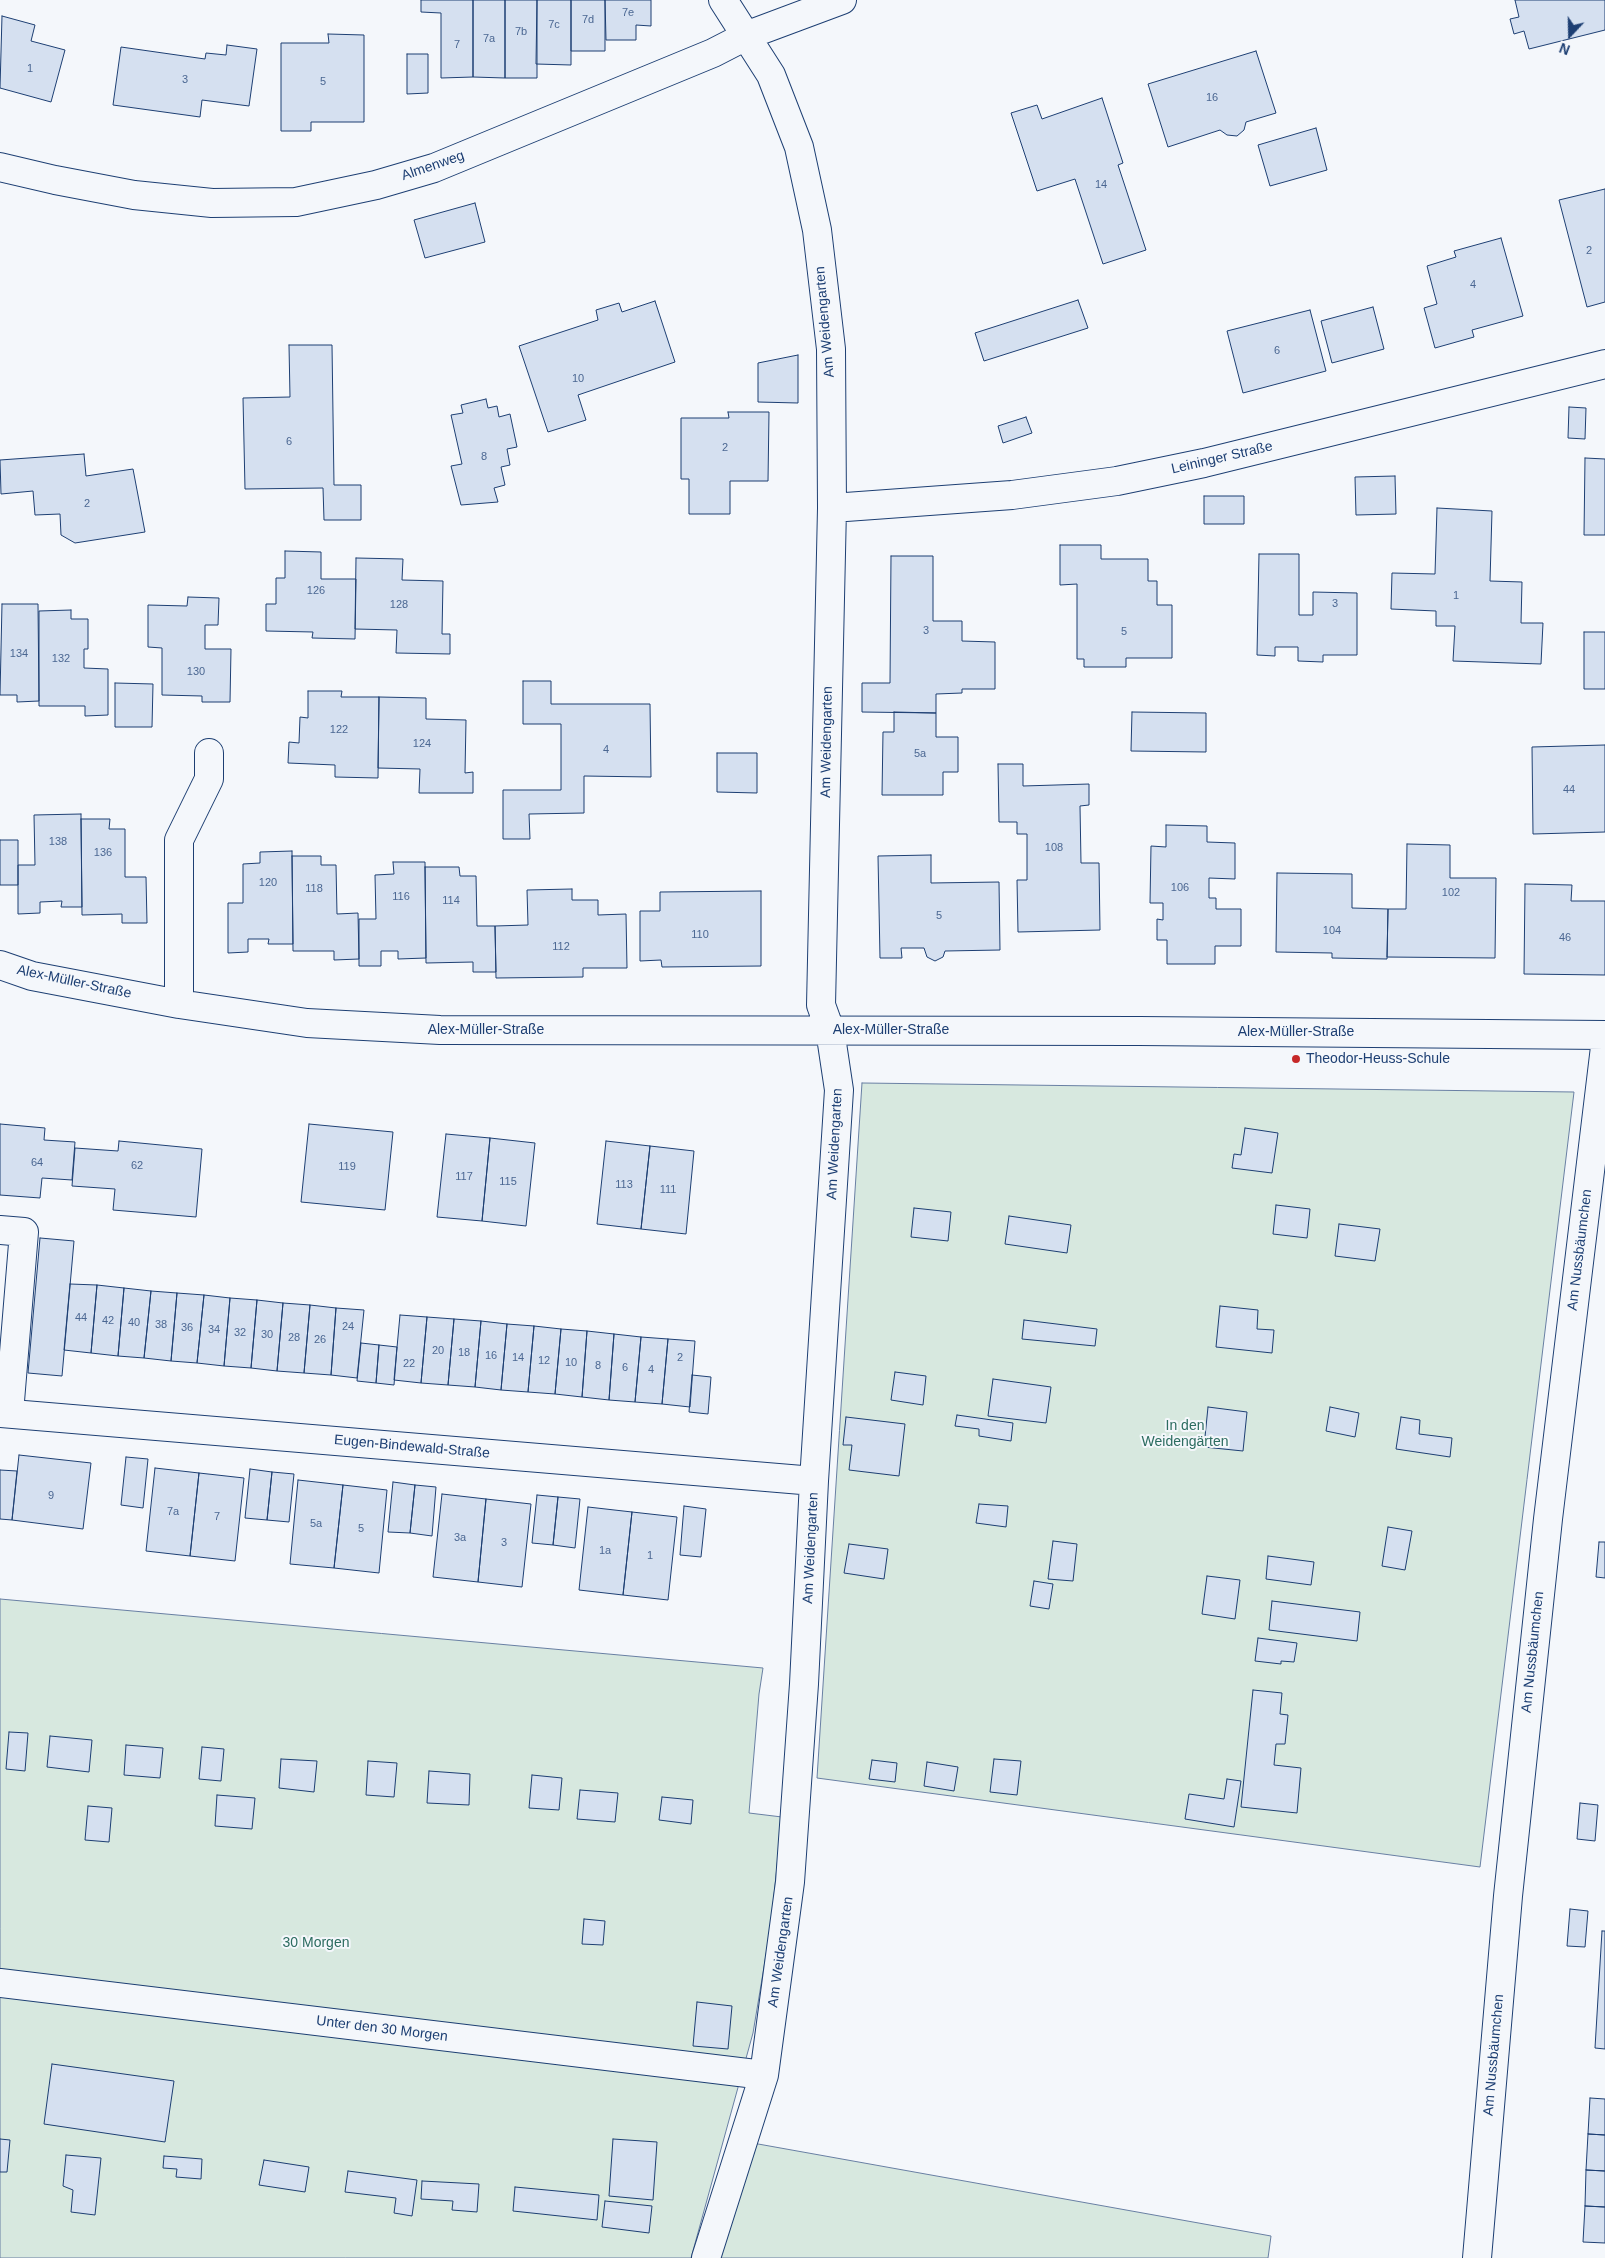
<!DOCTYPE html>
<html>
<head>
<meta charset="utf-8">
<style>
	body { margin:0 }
	#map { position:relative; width:1605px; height:2258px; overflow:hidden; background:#f4f7fb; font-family:Helvetica,sans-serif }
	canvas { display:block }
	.north { position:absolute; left:1545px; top:10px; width:50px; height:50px; -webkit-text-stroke:4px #f4f7fb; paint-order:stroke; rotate:201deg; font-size:14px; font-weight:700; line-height:20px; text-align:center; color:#1d3f73 }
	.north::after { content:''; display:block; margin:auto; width:18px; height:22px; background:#1d3f73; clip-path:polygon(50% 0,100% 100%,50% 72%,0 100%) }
</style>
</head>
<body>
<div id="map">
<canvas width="1605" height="2258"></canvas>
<div class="north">N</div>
</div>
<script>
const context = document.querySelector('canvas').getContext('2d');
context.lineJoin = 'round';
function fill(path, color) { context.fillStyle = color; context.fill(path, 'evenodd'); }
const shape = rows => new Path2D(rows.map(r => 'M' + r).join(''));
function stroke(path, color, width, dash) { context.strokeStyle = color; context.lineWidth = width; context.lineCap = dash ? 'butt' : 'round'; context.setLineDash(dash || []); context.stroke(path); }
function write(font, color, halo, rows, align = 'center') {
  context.font = font + ' Helvetica,sans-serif'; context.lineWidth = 4; context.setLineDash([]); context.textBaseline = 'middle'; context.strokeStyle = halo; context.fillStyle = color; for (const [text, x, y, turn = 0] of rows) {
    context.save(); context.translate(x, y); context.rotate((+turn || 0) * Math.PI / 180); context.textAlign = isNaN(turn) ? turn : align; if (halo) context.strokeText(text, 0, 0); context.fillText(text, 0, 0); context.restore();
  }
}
const green = shape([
	[862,1083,1574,1092,1480,1867,817,1778,862,1083],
	[0,1599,763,1668,759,1694,749,1813,782,1817,771,1925,753,2033,691,2258,0,2258,0,1599],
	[747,2142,1271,2236,1268,2258,712,2258,747,2142]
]);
fill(green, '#d7e8df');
stroke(green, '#687fa3', 1);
const building = shape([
	[421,0,473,0,473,77,441,78,441,13,421,12,421,0],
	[473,0,505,0,505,78,473,77,473,0],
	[505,0,537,0,537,78,505,78,505,0],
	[537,0,571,0,571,65,536,64,537,0],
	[571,0,605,0,605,51,571,51,571,0],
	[605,0,651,0,651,26,636,25,636,40,606,40,605,0],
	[1515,0,1605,0,1605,30,1529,49,1524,31,1514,34,1510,19,1519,17,1515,0],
	[2,16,35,25,31,41,65,50,51,102,0,88,2,16],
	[328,34,364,35,364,122,311,122,311,131,281,131,281,43,329,43,328,34],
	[227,45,257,49,249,106,202,100,200,117,113,105,121,47,205,59,206,53,226,55,227,45],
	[1256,51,1276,113,1246,122,1244,130,1237,136,1227,135,1220,130,1168,147,1148,84,1256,51],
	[407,54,428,54,428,93,407,94,407,54],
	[1102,98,1123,163,1118,165,1146,250,1103,264,1075,179,1037,191,1011,113,1037,105,1042,119,1102,98],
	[1316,128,1327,170,1270,186,1258,145,1316,128],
	[1605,189,1605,302,1587,307,1559,200,1605,189],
	[475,203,485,242,425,258,414,220,475,203],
	[1501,238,1523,316,1472,330,1474,337,1435,348,1424,308,1437,304,1427,266,1456,257,1454,251,1501,238],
	[1078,300,1088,328,984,361,975,333,1078,300],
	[655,301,675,362,578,395,586,420,548,432,519,346,598,320,596,310,619,303,622,312,655,301],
	[1373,307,1384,349,1332,363,1321,321,1373,307],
	[1310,310,1326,371,1243,393,1227,331,1310,310],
	[289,345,332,345,334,485,361,485,361,520,324,520,323,488,245,489,243,398,290,397,289,345],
	[798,355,798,403,758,402,758,363,798,355],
	[486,399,488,408,497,406,499,417,510,414,517,447,507,449,510,465,501,467,505,485,494,488,498,502,461,505,451,466,462,464,451,415,463,413,461,405,486,399],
	[1569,407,1586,408,1585,439,1568,438,1569,407],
	[728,412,769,412,768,481,730,481,730,514,689,514,689,479,681,479,681,418,729,418,728,412],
	[1026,417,1032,433,1003,443,998,426,1026,417],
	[84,454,86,476,133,469,145,532,75,543,61,535,60,514,35,515,33,491,1,494,0,460,84,454],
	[1585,458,1605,459,1605,535,1584,535,1585,458],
	[1395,476,1396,514,1356,515,1355,477,1395,476],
	[1204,496,1244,496,1244,524,1204,524,1204,496],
	[1437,508,1492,511,1490,581,1522,582,1521,623,1543,623,1541,664,1453,661,1455,626,1436,626,1436,611,1391,609,1392,573,1435,574,1437,508],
	[1060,545,1101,545,1101,559,1148,559,1148,581,1157,581,1157,605,1172,605,1172,658,1126,658,1126,667,1084,667,1084,659,1077,659,1077,584,1060,585,1060,545],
	[285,551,321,552,321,579,356,579,355,639,312,638,313,632,266,631,266,604,276,604,276,578,285,578,285,551],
	[1259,554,1299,554,1299,615,1313,615,1313,592,1357,593,1357,655,1323,655,1323,662,1298,661,1298,647,1275,647,1275,656,1257,655,1259,554],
	[891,556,933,556,933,621,962,621,962,641,995,642,995,689,962,689,962,693,936,694,936,713,862,712,862,683,890,683,891,556],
	[356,558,403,559,402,580,443,581,442,634,450,634,450,654,396,653,397,630,355,629,356,558],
	[188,597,219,598,218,625,205,625,205,649,231,649,230,702,202,702,202,696,162,695,162,648,148,647,148,605,187,606,188,597],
	[2,604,38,604,39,701,17,702,17,695,0,695,2,604],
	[71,610,71,619,88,619,88,649,84,649,84,668,108,669,108,715,85,716,85,706,39,706,39,611,71,610],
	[1584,632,1605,632,1605,689,1584,689,1584,632],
	[523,681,551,681,551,704,650,704,651,777,584,776,584,813,529,814,530,839,503,839,503,790,561,790,561,724,523,724,523,681],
	[115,683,153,684,152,727,115,727,115,683],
	[308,691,342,691,341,697,379,697,378,778,335,777,335,765,288,763,289,742,299,743,300,717,308,718,308,691],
	[379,697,426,698,426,719,466,720,465,773,473,772,473,793,419,793,420,769,378,768,379,697],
	[894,712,936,713,936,737,958,737,958,772,943,772,943,795,882,795,883,732,894,732,894,712],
	[1132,712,1206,713,1206,752,1131,751,1132,712],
	[1605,745,1605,832,1533,834,1532,747,1605,745],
	[717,753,757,753,757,793,717,792,717,753],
	[998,764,1023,764,1023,786,1089,784,1089,805,1080,806,1081,863,1099,863,1100,930,1018,932,1017,880,1027,880,1027,834,1017,834,1017,822,999,822,998,764],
	[81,814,82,907,61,907,62,901,40,902,40,913,18,914,18,865,35,865,34,815,81,814],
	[81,819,110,819,109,829,125,829,125,877,146,877,147,923,122,923,122,914,82,915,81,819],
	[1166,825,1207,826,1207,842,1235,843,1235,879,1209,878,1209,898,1216,898,1216,909,1241,909,1241,946,1215,946,1215,964,1167,964,1167,940,1157,940,1157,919,1163,920,1163,903,1150,903,1151,846,1166,847,1166,825],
	[0,840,18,840,18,885,0,885,0,840],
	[1407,844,1450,845,1450,878,1496,878,1495,958,1387,957,1388,909,1406,909,1407,844],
	[292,851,293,944,268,944,269,939,248,939,248,952,228,953,228,903,243,903,243,864,260,863,260,852,292,851],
	[931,855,931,883,999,882,1000,950,945,951,943,957,935,961,927,957,924,948,901,948,902,958,880,958,878,856,931,855],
	[292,856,321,856,321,865,336,865,337,914,358,913,359,959,334,960,334,951,293,951,292,856],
	[393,862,425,862,426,958,398,959,398,951,381,951,381,966,359,966,359,919,376,919,375,875,394,874,393,862],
	[425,867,459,867,460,876,476,876,477,926,495,926,496,972,473,972,473,962,426,963,425,867],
	[1277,873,1352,874,1352,908,1388,909,1387,959,1332,958,1332,953,1276,952,1277,873],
	[1525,884,1572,885,1571,901,1605,901,1605,975,1524,974,1525,884],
	[572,889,572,900,598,900,598,915,626,914,627,968,583,968,583,977,496,978,495,926,528,925,527,890,572,889],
	[761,891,761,966,662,967,661,960,640,961,640,911,660,911,660,892,761,891],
	[0,1124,45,1128,44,1140,75,1142,72,1180,42,1178,40,1198,0,1195,0,1124],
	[309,1124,393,1132,385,1210,301,1202,309,1124],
	[1245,1128,1278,1133,1272,1173,1232,1168,1234,1154,1241,1155,1245,1128],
	[446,1134,490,1138,482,1221,437,1217,446,1134],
	[490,1138,535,1143,526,1226,482,1221,490,1138],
	[119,1141,202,1149,196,1217,113,1210,115,1189,72,1186,75,1148,118,1151,119,1141],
	[606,1141,650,1146,641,1229,597,1224,606,1141],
	[650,1146,694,1151,686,1234,641,1229,650,1146],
	[1276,1205,1310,1209,1307,1238,1273,1234,1276,1205],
	[914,1208,951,1212,948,1241,911,1237,914,1208],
	[1009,1216,1071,1225,1067,1253,1005,1244,1009,1216],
	[1339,1224,1380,1229,1375,1261,1335,1256,1339,1224],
	[40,1238,74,1241,62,1376,28,1373,40,1238],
	[70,1284,97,1285,91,1353,64,1350,70,1284],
	[97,1285,124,1288,118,1356,91,1353,97,1285],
	[124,1288,151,1291,144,1358,118,1356,124,1288],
	[151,1291,177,1293,171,1361,144,1358,151,1291],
	[177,1293,204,1295,197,1363,171,1361,177,1293],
	[204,1295,230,1298,224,1366,197,1363,204,1295],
	[230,1298,257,1300,251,1368,224,1366,230,1298],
	[257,1300,283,1303,277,1371,251,1368,257,1300],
	[283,1303,310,1305,304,1373,277,1371,283,1303],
	[310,1305,336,1308,331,1375,304,1373,310,1305],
	[1220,1306,1258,1310,1257,1329,1274,1330,1272,1353,1216,1347,1220,1306],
	[336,1308,364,1310,357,1378,331,1375,336,1308],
	[400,1315,427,1317,421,1383,394,1380,400,1315],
	[427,1317,454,1319,448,1385,421,1383,427,1317],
	[454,1319,481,1321,475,1387,448,1385,454,1319],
	[1024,1320,1097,1329,1095,1346,1022,1339,1024,1320],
	[481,1321,507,1324,501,1390,475,1387,481,1321],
	[507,1324,534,1326,528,1392,501,1390,507,1324],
	[534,1326,561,1329,555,1394,528,1392,534,1326],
	[561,1329,587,1331,582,1397,555,1394,561,1329],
	[587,1331,614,1334,609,1400,582,1397,587,1331],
	[614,1334,641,1337,635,1402,609,1400,614,1334],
	[641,1337,668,1339,662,1404,635,1402,641,1337],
	[668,1339,695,1341,690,1407,662,1404,668,1339],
	[361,1343,379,1345,376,1383,357,1381,361,1343],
	[379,1345,397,1347,394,1385,376,1383,379,1345],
	[895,1372,926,1376,923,1405,891,1400,895,1372],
	[692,1375,711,1377,708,1414,689,1412,692,1375],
	[993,1379,1051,1387,1046,1423,988,1416,993,1379],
	[1208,1407,1247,1412,1243,1451,1204,1447,1208,1407],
	[1330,1407,1359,1413,1355,1437,1326,1431,1330,1407],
	[957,1415,1013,1423,1011,1441,979,1436,979,1429,955,1426,957,1415],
	[846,1417,905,1424,899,1476,849,1470,852,1445,843,1445,846,1417],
	[1401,1417,1420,1420,1419,1434,1452,1438,1450,1457,1396,1449,1401,1417],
	[19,1455,91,1463,83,1529,12,1520,19,1455],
	[126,1457,148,1459,143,1508,121,1505,126,1457],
	[155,1468,199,1473,190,1556,146,1551,155,1468],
	[250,1469,272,1472,267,1520,245,1518,250,1469],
	[0,1470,17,1471,12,1520,0,1519,0,1470],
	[272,1472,294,1474,289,1522,267,1520,272,1472],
	[199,1473,244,1478,235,1561,190,1556,199,1473],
	[298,1480,343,1485,334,1568,290,1564,298,1480],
	[393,1482,415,1485,410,1533,388,1532,393,1482],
	[343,1485,387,1490,379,1573,334,1568,343,1485],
	[415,1485,436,1487,432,1536,410,1533,415,1485],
	[442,1494,486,1499,478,1582,433,1577,442,1494],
	[537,1495,558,1497,553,1545,532,1543,537,1495],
	[558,1497,580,1499,575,1548,553,1545,558,1497],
	[486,1499,531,1504,522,1587,478,1582,486,1499],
	[979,1504,1008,1506,1006,1527,976,1523,979,1504],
	[684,1506,706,1509,701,1557,680,1555,684,1506],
	[588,1507,632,1512,623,1595,579,1590,588,1507],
	[632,1512,677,1517,668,1600,623,1595,632,1512],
	[1388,1527,1412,1531,1405,1570,1382,1566,1388,1527],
	[1053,1541,1077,1544,1073,1581,1048,1579,1053,1541],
	[1599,1542,1605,1542,1605,1578,1596,1577,1599,1542],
	[849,1544,888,1549,884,1579,844,1573,849,1544],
	[1268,1556,1314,1562,1311,1585,1266,1579,1268,1556],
	[1207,1576,1240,1580,1235,1619,1202,1614,1207,1576],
	[1034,1581,1053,1584,1049,1609,1030,1606,1034,1581],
	[1272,1601,1360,1612,1357,1641,1269,1630,1272,1601],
	[1258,1638,1297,1643,1294,1662,1281,1661,1281,1664,1255,1661,1258,1638],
	[1253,1690,1282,1693,1280,1714,1288,1715,1285,1744,1276,1744,1274,1765,1301,1768,1297,1813,1241,1807,1253,1690],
	[9,1732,28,1733,25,1771,6,1769,9,1732],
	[50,1736,92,1740,89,1772,47,1767,50,1736],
	[126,1745,163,1748,160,1778,124,1775,126,1745],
	[202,1747,224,1749,221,1781,199,1779,202,1747],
	[281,1759,317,1761,314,1792,279,1788,281,1759],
	[994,1759,1021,1761,1017,1795,990,1792,994,1759],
	[872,1760,897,1763,895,1782,869,1779,872,1760],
	[368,1761,397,1763,394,1797,366,1795,368,1761],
	[927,1762,958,1767,954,1791,924,1786,927,1762],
	[429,1771,470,1774,469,1805,427,1803,429,1771],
	[532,1775,562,1778,559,1810,529,1808,532,1775],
	[1227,1779,1241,1781,1234,1827,1185,1819,1189,1794,1224,1799,1227,1779],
	[580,1790,618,1793,615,1822,577,1819,580,1790],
	[217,1795,255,1798,252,1829,215,1826,217,1795],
	[662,1797,693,1800,691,1824,659,1820,662,1797],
	[1580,1803,1598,1805,1595,1841,1577,1839,1580,1803],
	[88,1806,112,1808,109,1842,85,1840,88,1806],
	[1570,1909,1588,1911,1585,1947,1567,1946,1570,1909],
	[584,1919,605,1921,603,1945,582,1944,584,1919],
	[1602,1931,1605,1931,1605,2049,1595,2048,1602,1931],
	[697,2002,732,2006,728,2049,693,2046,697,2002],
	[52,2064,174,2081,165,2142,44,2124,52,2064],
	[1590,2098,1605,2099,1605,2135,1588,2134,1590,2098],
	[1588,2134,1605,2135,1605,2171,1586,2170,1588,2134],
	[0,2139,10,2140,7,2172,0,2172,0,2139],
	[613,2139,657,2142,653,2200,609,2196,613,2139],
	[66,2155,101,2158,95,2215,71,2212,73,2190,63,2186,66,2155],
	[164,2156,202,2159,201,2179,176,2177,177,2169,163,2168,164,2156],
	[264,2160,309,2167,305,2192,259,2185,264,2160],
	[1586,2170,1605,2171,1605,2207,1585,2206,1586,2170],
	[348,2171,417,2180,412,2216,394,2213,396,2198,345,2192,348,2171],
	[422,2181,479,2184,477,2212,452,2210,453,2201,421,2199,422,2181],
	[515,2187,599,2195,597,2220,513,2211,515,2187],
	[605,2201,652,2206,649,2233,602,2227,605,2201],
	[1585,2206,1605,2207,1605,2243,1583,2242,1585,2206]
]);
fill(building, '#d5e0f0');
stroke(building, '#1d3f73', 1);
const minor = shape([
	[0,167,55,180,134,195,212,203,296,202,376,185,434,168,713,53,748,35,842,0],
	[832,508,1012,495,1117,481,1204,463,1605,364],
	[0,965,32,976,179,1004,307,1023,440,1030,1139,1031,1605,1035],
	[179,1004,179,840,209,779,209,753],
	[0,1230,24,1232,9,1413],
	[0,1413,814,1481],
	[0,1983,764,2075],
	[706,2258,764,2075,790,1882,804,1684,814,1481,839,1090,830,1030,821,1005,832,508,831,349,817,230,799,147,771,75,723,0],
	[1477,2258,1508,1896,1548,1519,1605,1047]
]);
stroke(minor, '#1d3f73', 30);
stroke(minor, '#f4f7fb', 28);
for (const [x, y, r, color] of [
	[1296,1059,5,"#c62828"]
]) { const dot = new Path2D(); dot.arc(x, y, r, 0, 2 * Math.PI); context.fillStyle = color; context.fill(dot); stroke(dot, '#f4f7fb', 2); }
write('11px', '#4b6792', null, [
	["7e",628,13],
	["7d",588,20],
	["7c",554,25],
	["7b",521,32],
	["7a",489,39],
	["7",457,45],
	["1",30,69],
	["3",185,80],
	["5",323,82],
	["16",1212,98],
	["14",1101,185],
	["2",1589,251],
	["4",1473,285],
	["6",1277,351],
	["10",578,379],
	["6",289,442],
	["2",725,448],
	["8",484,457],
	["2",87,504],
	["126",316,591],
	["1",1456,596],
	["3",1335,604],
	["128",399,605],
	["3",926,631],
	["5",1124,632],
	["134",19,654],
	["132",61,659],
	["130",196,672],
	["122",339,730],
	["124",422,744],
	["4",606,750],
	["5a",920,754],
	["44",1569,790],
	["138",58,842],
	["108",1054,848],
	["136",103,853],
	["120",268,883],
	["106",1180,888],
	["118",314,889],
	["102",1451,893],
	["116",401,897],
	["114",451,901],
	["5",939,916],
	["104",1332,931],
	["110",700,935],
	["46",1565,938],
	["112",561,947],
	["64",37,1163],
	["62",137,1166],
	["119",347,1167],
	["117",464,1177],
	["115",508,1182],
	["113",624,1185],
	["111",668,1190],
	["44",81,1318],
	["42",108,1321],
	["40",134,1323],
	["38",161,1325],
	["24",348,1327],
	["36",187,1328],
	["34",214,1330],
	["32",240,1333],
	["30",267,1335],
	["28",294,1338],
	["26",320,1340],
	["20",438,1351],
	["18",464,1353],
	["16",491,1356],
	["14",518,1358],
	["2",680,1358],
	["12",544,1361],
	["10",571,1363],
	["22",409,1364],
	["8",598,1366],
	["6",625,1368],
	["4",651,1370],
	["9",51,1496],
	["7a",173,1512],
	["7",217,1517],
	["5a",316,1524],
	["5",361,1529],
	["3a",460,1538],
	["3",504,1543],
	["1a",605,1551],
	["1",650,1556]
]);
write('14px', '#1d3f73', '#f4f7fb', [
	["Almenweg",433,166,-19],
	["Am Weidengarten",825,322,-95],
	["Leininger Straße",1222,458,-13],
	["Am Weidengarten",827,742,-89],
	["Alex-Müller-Straße",74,982,12],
	["Alex-Müller-Straße",486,1030],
	["Alex-Müller-Straße",891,1030],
	["Alex-Müller-Straße",1296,1032],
	["Am Weidengarten",835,1144,-87],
	["Am Nussbäumchen",1580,1250,-83],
	["Eugen-Bindewald-Straße",412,1447,5],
	["Am Weidengarten",811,1548,-87],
	["Am Nussbäumchen",1533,1652,-84],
	["Am Weidengarten",781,1952,-82],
	["Unter den 30 Morgen",382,2029,7],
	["Am Nussbäumchen",1494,2055,-85]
]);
write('14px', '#1d3f73', '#f4f7fb', [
	["Theodor-Heuss-Schule",1306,1059]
], 'left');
write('14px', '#2c6c60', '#f4f7fb', [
	["In den",1185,1426],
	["Weidengärten",1185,1442],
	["30 Morgen",316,1943]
]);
</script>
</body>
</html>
